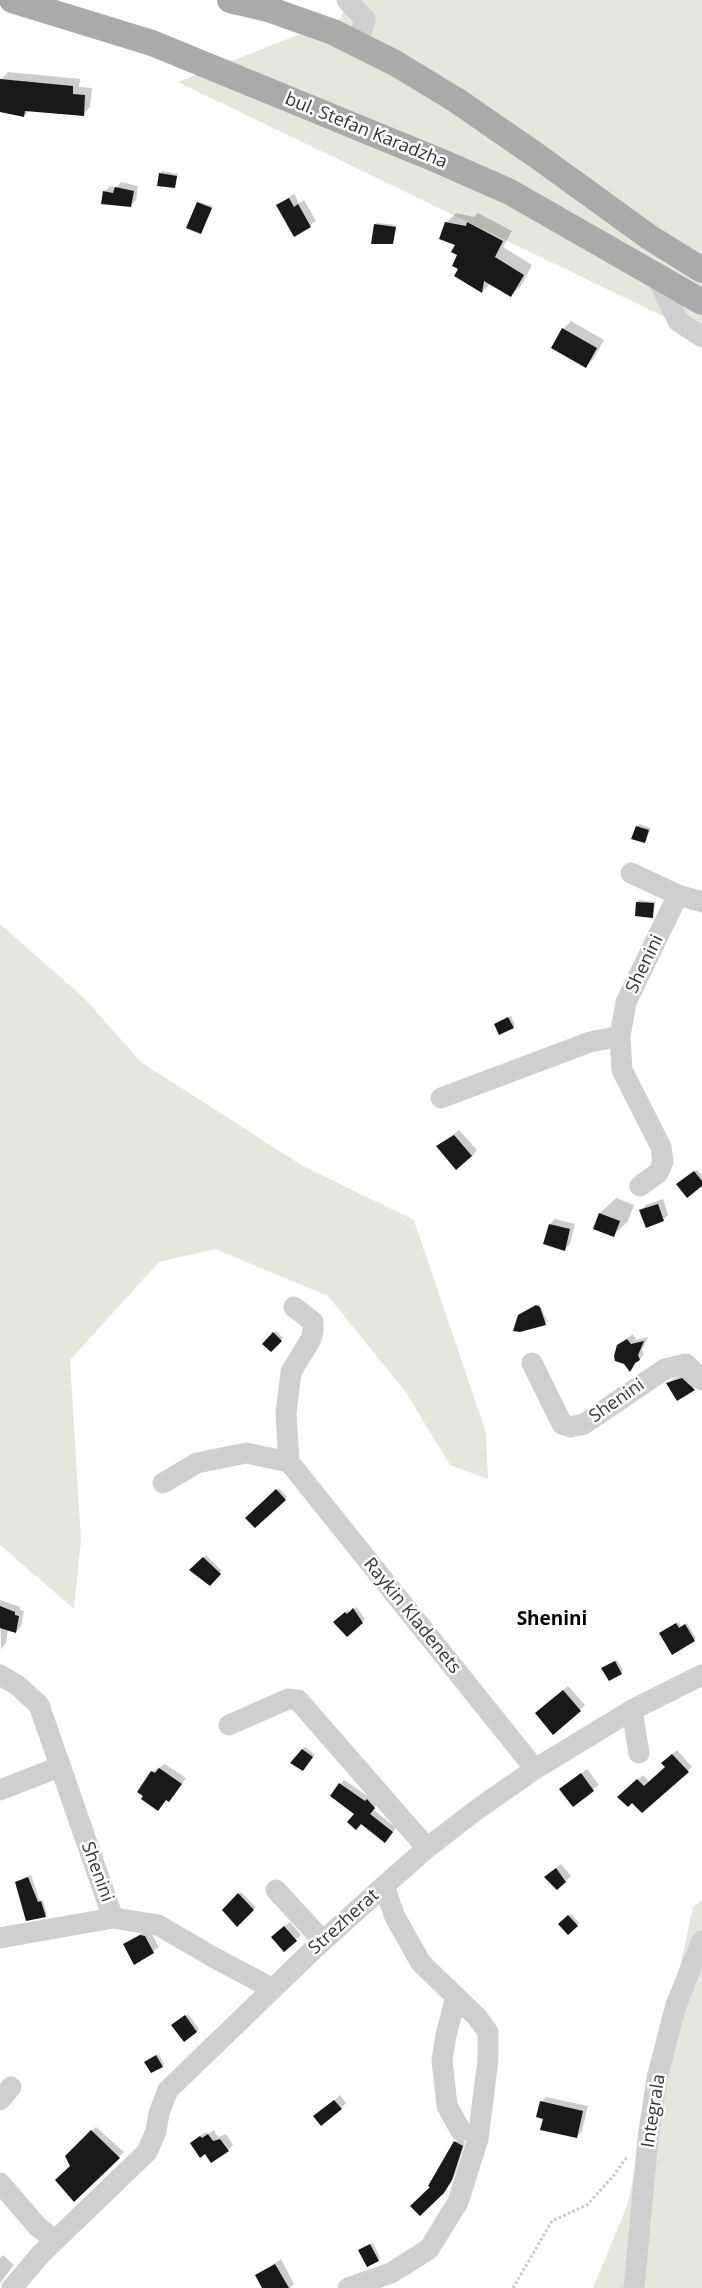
<!DOCTYPE html>
<html>
<head>
<meta charset="utf-8">
<style>
	body { margin:0 }
	canvas { display:block; background:#fff }
</style>
</head>
<body>
<canvas width="702" height="2288"></canvas>
<script>
const context = document.querySelector('canvas').getContext('2d');
context.lineJoin = 'round';
function fill(path, color) { context.fillStyle = color; context.fill(path, 'evenodd'); }
const shape = rows => new Path2D(rows.map(r => 'M' + r).join(''));
function stroke(path, color, width, dash) { context.strokeStyle = color; context.lineWidth = width; context.lineCap = dash ? 'butt' : 'round'; context.setLineDash(dash || []); context.stroke(path); }
function write(font, color, halo, rows, align = 'center') {
  context.font = font + ' "Open Sans",sans-serif'; context.lineWidth = 5; context.setLineDash([]); context.textBaseline = 'middle'; context.strokeStyle = halo; context.fillStyle = color; for (const [text, x, y, turn = 0] of rows) {
    context.save(); context.translate(x, y); context.rotate((+turn || 0) * Math.PI / 180); context.textAlign = isNaN(turn) ? turn : align; if (halo) context.strokeText(text, 0, 0); context.fillText(text, 0, 0); context.restore();
  }
}
fill(shape([
	[347,0,702,0,702,335,178,82,341,18],
	[0,924,84,998,141,1062,303,1166,414,1220,486,1433,488,1479,450,1465,405,1391,328,1296,215,1249,159,1262,70,1360,81,1540,74,1609,0,1545],
	[702,1900,702,2288,593,2288,627,2206,693,1907]
]), '#e4e8dc');
fill(shape([
	[8,72,80,79,79,87,92,88,90,107,83,115,30,110,24,116,0,111,1,80],
	[162,171,178,174,175,187,160,174],
	[121,182,138,186,136,200,130,206,104,192,110,186,116,188],
	[294,194,299,203,304,200,316,221,294,235,277,206],
	[199,202,213,206,201,232,197,205],
	[456,213,474,217,478,213,512,231,503,247,532,265,521,286,511,295,491,283,482,292,459,268,457,244,446,223],
	[377,223,397,225,392,243,375,225],
	[571,321,604,340,594,358,586,366,563,329],
	[639,824,651,828,645,842,637,827],
	[639,900,656,902,652,917,637,903],
	[511,1016,515,1025,513,1027,496,1024],
	[459,1130,477,1150,472,1156,438,1146],
	[697,1170,702,1176,702,1185,680,1182],
	[616,1198,634,1205,628,1221,613,1236,595,1228,600,1213],
	[663,1199,668,1215,663,1220,641,1210,646,1205],
	[555,1219,575,1224,570,1244,565,1249,550,1224],
	[539,1304,548,1322,520,1331,521,1313],
	[276,1331,283,1338,271,1350,264,1344],
	[633,1334,636,1340,648,1337,642,1350,644,1354,631,1370,618,1345],
	[688,1373,699,1384,678,1400,668,1384,673,1379],
	[279,1488,287,1497,255,1526,247,1518],
	[206,1555,222,1571,210,1584,191,1570],
	[0,1600,20,1607,20,1610,24,1611,21,1626,16,1632,8,1629,6,1643,1,1649],
	[356,1607,365,1619,347,1636,335,1622,348,1610,350,1613],
	[679,1622,681,1627,687,1623,696,1638,694,1640,663,1631],
	[617,1660,623,1670,621,1673,605,1666],
	[568,1686,585,1705,580,1710,541,1708],
	[305,1747,315,1755,305,1767,302,1749],
	[677,1750,692,1767,642,1811,624,1792,643,1775,649,1782,666,1767,663,1763],
	[165,1764,186,1778,174,1795,169,1800,167,1799,158,1810,139,1792,152,1772],
	[587,1769,599,1785,573,1805,566,1784],
	[344,1780,378,1803,373,1809,396,1828,389,1837,331,1796],
	[561,1864,571,1876,557,1889,551,1872],
	[31,1875,40,1901,43,1900,47,1914,45,1916,16,1882],
	[241,1892,256,1907,237,1926,223,1910],
	[571,1914,579,1923,568,1934,560,1924],
	[290,1922,301,1935,284,1950,277,1932],
	[146,1930,150,1931,159,1947,135,1963,124,1945],
	[188,2014,199,2029,197,2032,175,2023],
	[159,2054,164,2064,162,2066,148,2060],
	[340,2095,346,2103,341,2108,315,2116],
	[546,2097,588,2106,582,2131,576,2137,544,2118,541,2102],
	[96,2127,124,2152,74,2200,71,2166,66,2156],
	[214,2130,218,2137,226,2134,233,2145,228,2150,196,2138,206,2132,208,2134],
	[458,2138,465,2142,455,2175,447,2188,420,2215],
	[373,2243,380,2258,378,2260,362,2248],
	[3,2255,14,2265,0,2283,0,2258],
	[281,2259,294,2284,290,2288,263,2288,256,2276]
]), '#0003');
fill(shape([
	[0,79,73,86,73,94,85,95,84,116,25,111,24,117,0,112],
	[159,173,177,176,175,188,157,186],
	[115,187,134,191,131,207,101,204,103,191,113,193],
	[289,198,294,207,298,204,311,227,294,237,276,205],
	[197,202,212,208,201,234,186,228],
	[445,222,466,226,467,222,503,241,495,257,524,275,511,297,484,281,482,293,454,276,458,269,452,266,457,255,451,252,455,245,439,239],
	[374,224,396,227,393,244,371,244],
	[562,328,597,348,586,368,551,348],
	[636,826,649,830,645,843,631,839],
	[636,902,654,903,653,918,635,916],
	[508,1017,514,1028,499,1035,494,1024],
	[454,1135,472,1156,456,1170,436,1146],
	[694,1171,702,1181,702,1186,687,1198,676,1184],
	[658,1204,664,1221,646,1228,639,1210],
	[599,1213,620,1221,614,1237,593,1229],
	[549,1224,570,1229,565,1251,543,1244],
	[536,1305,540,1307,546,1325,520,1332,513,1331,518,1315],
	[273,1332,282,1341,271,1352,262,1344],
	[627,1339,631,1344,644,1341,638,1355,640,1360,635,1363,630,1372,624,1364,615,1361,614,1356,617,1345],
	[682,1378,695,1390,677,1401,666,1383],
	[276,1489,286,1500,255,1528,245,1518],
	[203,1557,221,1574,210,1586,189,1570],
	[0,1606,15,1612,15,1615,19,1616,16,1633,0,1628],
	[353,1608,363,1623,347,1637,333,1622,345,1612,347,1614],
	[676,1623,679,1628,685,1624,695,1641,672,1655,659,1633],
	[615,1661,622,1674,609,1681,601,1668],
	[563,1690,581,1711,553,1735,535,1713],
	[302,1749,313,1757,303,1771,290,1763],
	[672,1754,689,1772,642,1813,632,1803,628,1807,617,1797,637,1779,644,1786,665,1767,661,1763],
	[159,1768,182,1784,169,1802,166,1800,158,1811,141,1799,143,1796,137,1792,151,1771,155,1773],
	[581,1773,594,1791,573,1807,559,1789],
	[339,1783,365,1801,367,1799,375,1808,370,1814,393,1832,385,1843,361,1824,356,1830,347,1822,354,1814,330,1796],
	[556,1868,566,1882,557,1890,544,1877],
	[28,1877,38,1902,41,1901,46,1917,26,1921,15,1882],
	[238,1893,254,1910,237,1927,222,1910],
	[568,1915,578,1926,568,1935,558,1924],
	[284,1926,297,1941,284,1952,271,1937],
	[140,1935,145,1936,154,1953,134,1965,123,1944],
	[185,2015,197,2032,184,2042,171,2025],
	[156,2055,163,2067,151,2073,144,2062],
	[334,2100,342,2109,321,2126,313,2116],
	[540,2101,583,2111,577,2138,540,2130,543,2119,536,2117],
	[91,2130,120,2158,74,2202,55,2180,70,2166,65,2156],
	[208,2134,213,2141,220,2139,229,2151,211,2163,205,2154,200,2158,190,2143,200,2136,202,2138],
	[454,2141,463,2146,452,2180,444,2193,420,2216,410,2206,430,2187,428,2186],
	[370,2244,379,2261,367,2267,358,2250],
	[275,2264,289,2288,262,2288,255,2275]
]), '#191919');
stroke(shape([
	[513,2288,552,2221,587,2205,614,2175,627,2157]
]), '#c9c9c9', 3, [2.5, 2.5]);
stroke(shape([
	[347,0,365,19,358,44],
	[656,276,678,321,702,337],
	[631,873,678,895,702,902],
	[441,1098,590,1042,620,1036],
	[640,1186,658,1173,663,1162,661,1147,622,1070,620,1036,626,1002,678,895],
	[532,1363,562,1424,571,1427,584,1424,665,1369,686,1364,702,1380],
	[289,1462,535,1769],
	[289,1462,286,1413,291,1372,311,1339,313,1331,313,1322,294,1307],
	[163,1483,197,1463,246,1453,289,1462],
	[0,1675,17,1685,39,1705,113,1918,158,1925,213,1957,273,1989],
	[632,1710,639,1753],
	[229,1725,288,1699,298,1700,427,1848],
	[0,1790,59,1767],
	[276,1890,323,1941],
	[0,1938,113,1918],
	[456,1997,446,2035,442,2060,447,2106,461,2131],
	[0,2100,11,2087],
	[0,2183,38,2227,55,2240],
	[12,2288,41,2254,147,2152,156,2131,159,2113,168,2090,313,1950,384,1886,427,1848,475,1811,535,1769,632,1710,702,1675],
	[348,2288,391,2273,429,2249,458,2202,478,2139,488,2060,488,2032,477,2017,421,1963,395,1917,384,1886],
	[634,2288,648,2138,657,2078,676,2005,702,1941]
]), '#cfcfcf', 21);
stroke(shape([
	[12,0,152,43,442,162,510,192,702,302],
	[230,0,268,9,333,32,395,63,456,100,540,158,649,237,702,270]
]), '#aaa', 26);
write('18px', '#323232', '#fff', [
	["bul. Stefan Karadzha",366,131,22],
	["Shenini",645,964,-64],
	["Shenini",617,1401,-35],
	["Raykin Kladenets",412,1616,51],
	["Shenini",97,1872,70],
	["Strezherat",344,1922,-42],
	["Integrala",654,2111,-81]
]);
write('bold 19px', '#000', '#fff', [
	["Shenini",552,1620]
]);
</script>
</body>
</html>
